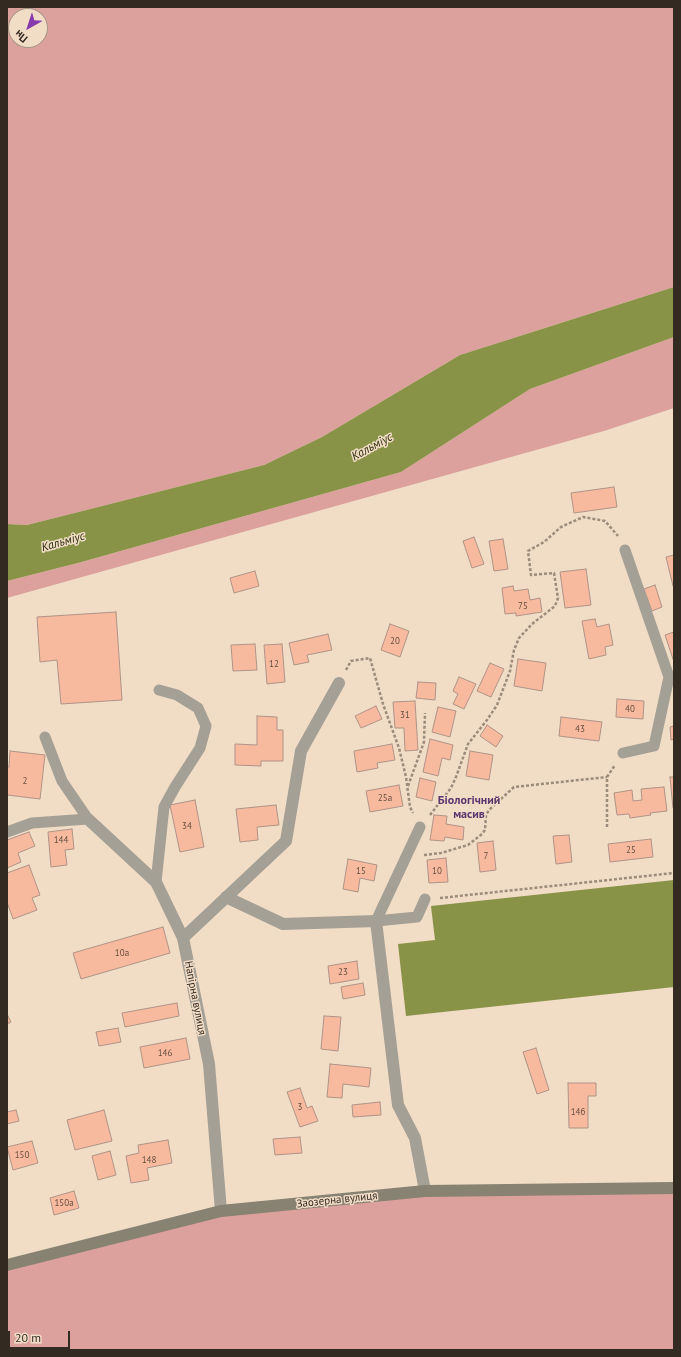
<!DOCTYPE html>
<html>
<head>
<meta charset="utf-8">
<style>
	body { margin:0 }
	#map { position:relative; width:681px; height:1357px; overflow:hidden; background:#f1dcc6; font-family:"PT Sans",sans-serif }
	canvas { display:block }
	.frame { position:absolute; inset:0; border:8px solid #332b22; pointer-events:none }
	.north { position:absolute; left:8px; top:8px; width:40px; height:40px; box-sizing:border-box; background:#f1dcc6; border:1px solid #a59584; border-radius:50%; rotate:219deg; font-size:11px; font-weight:700; line-height:16px; text-align:center; color:#332b22 }
	.north::after { content:''; display:block; margin:auto; width:14px; height:18px; background:#873aab; clip-path:polygon(50% 0,100% 100%,50% 72%,0 100%) }
	.scale { position:absolute; left:8px; top:1331px; width:62px; height:18px; box-sizing:border-box; border:2px solid #332b22; border-top:0; padding-left:5px; font-size:12px; line-height:14px; white-space:nowrap; color:#332b22; -webkit-text-stroke:3px #f1dcc6; paint-order:stroke }
</style>
</head>
<body>
<div id="map">
<canvas width="681" height="1357"></canvas>
<div class="frame"></div>
<div class="north">Пн</div>
<div class="scale">20 m</div>
</div>
<script>
const context = document.querySelector('canvas').getContext('2d');
context.lineJoin = 'round';
function fill(path, color) { context.fillStyle = color; context.fill(path, 'evenodd'); }
const shape = rows => new Path2D(rows.map(r => 'M' + r).join(''));
function stroke(path, color, width, dash) { context.strokeStyle = color; context.lineWidth = width; context.lineCap = dash ? 'butt' : 'round'; context.setLineDash(dash || []); context.stroke(path); }
function write(font, color, halo, rows, align = 'center') {
  context.font = font + ' "PT Sans",sans-serif'; context.lineWidth = 3; context.setLineDash([]); context.textBaseline = 'middle'; context.strokeStyle = halo; context.fillStyle = color; for (const [text, x, y, turn = 0] of rows) {
    context.save(); context.translate(x, y); context.rotate((+turn || 0) * Math.PI / 180); context.textAlign = isNaN(turn) ? turn : align; if (halo) context.strokeText(text, 0, 0); context.fillText(text, 0, 0); context.restore();
  }
}
fill(shape([
	[7,7,674,7,674,287,460,355,322,437,264,465,27,525,7,524],
	[16,16,40,16,40,40,16,40],
	[674,337,674,408,604,431,7,598,7,581,78,563,401,472,530,389],
	[674,1188,674,1350,7,1350,7,1265,221,1211,425,1191]
]), '#dca19d');
fill(shape([
	[674,287,674,337,530,389,401,472,78,563,7,581,7,524,27,525,264,465,322,437,460,355],
	[674,880,674,987,406,1016,398,944,435,940,431,906]
]), '#899348');
const building = shape([
	[614,487,617,507,574,513,571,493,614,487],
	[474,537,484,564,472,568,463,541,474,537],
	[503,539,508,569,494,571,489,541,503,539],
	[674,555,674,586,673,586,666,557,674,555],
	[586,569,591,605,565,608,560,572,586,569],
	[255,571,259,586,234,593,230,578,255,571],
	[655,585,662,607,652,611,644,589,655,585],
	[513,586,514,591,528,589,530,600,540,598,542,612,516,616,516,613,505,614,502,588,513,586],
	[116,612,122,700,61,704,57,660,40,662,37,617,116,612],
	[595,619,597,627,609,624,613,645,605,647,606,655,589,659,582,621,595,619],
	[390,624,409,631,400,657,381,650,390,624],
	[674,632,674,662,665,635,674,632],
	[328,634,332,650,307,655,309,662,294,665,289,643,328,634],
	[255,644,257,670,233,671,231,645,255,644],
	[282,644,285,682,267,684,264,645,282,644],
	[518,659,546,663,542,691,514,686,518,659],
	[490,663,504,669,491,697,477,691,490,663],
	[459,677,476,684,464,709,453,704,458,694,453,691,459,677],
	[418,682,436,683,435,700,416,698,418,682],
	[617,699,644,701,643,719,616,717,617,699],
	[415,701,418,750,405,751,404,728,395,728,393,702,415,701],
	[376,706,382,719,361,728,355,716,376,706],
	[438,707,456,711,450,737,432,732,438,707],
	[257,716,277,717,277,730,283,730,283,761,261,761,261,766,235,765,235,744,257,745,257,716],
	[561,717,602,722,599,741,559,736,561,717],
	[487,725,503,736,496,747,480,736,487,725],
	[674,726,674,739,671,740,670,727,674,726],
	[430,739,453,745,450,760,442,758,438,776,423,772,430,739],
	[392,744,395,760,377,763,378,768,357,772,354,751,392,744],
	[10,751,45,755,40,799,7,795,7,767,9,767,10,751],
	[470,751,493,755,489,780,466,776,470,751],
	[670,777,674,777,674,808,673,808,670,777],
	[420,778,436,782,432,801,416,797,420,778],
	[399,785,403,806,370,812,366,791,399,785],
	[664,787,667,811,650,813,651,815,630,818,629,814,617,815,614,793,632,790,633,801,642,800,641,789,664,787],
	[195,800,204,847,180,852,170,805,195,800],
	[276,805,279,825,257,827,258,840,240,842,236,809,276,805],
	[434,815,447,816,446,824,464,827,463,840,445,837,444,841,430,840,434,815],
	[72,829,74,849,65,850,67,865,51,867,48,832,72,829],
	[29,832,35,846,18,853,21,862,7,868,7,840,29,832],
	[569,835,572,862,556,864,553,836,569,835],
	[651,839,653,857,610,862,608,844,651,839],
	[493,841,496,870,480,872,477,843,493,841],
	[446,858,448,882,429,883,427,860,446,858],
	[348,859,377,865,374,881,360,878,358,892,343,889,348,859],
	[29,865,40,895,32,898,37,910,13,919,7,902,7,873,29,865],
	[163,927,170,953,81,979,73,953,163,927],
	[357,961,359,979,330,984,328,966,357,961],
	[363,983,365,995,343,999,341,987,363,983],
	[177,1003,179,1016,125,1027,122,1013,177,1003],
	[7,1014,11,1022,7,1024,7,1014],
	[324,1016,341,1017,338,1051,321,1049,324,1016],
	[118,1028,121,1042,99,1046,96,1032,118,1028],
	[186,1038,190,1059,144,1068,140,1047,186,1038],
	[536,1048,549,1090,537,1094,523,1052,536,1048],
	[330,1064,371,1068,369,1087,343,1084,342,1098,327,1097,330,1064],
	[568,1083,596,1083,596,1096,588,1096,588,1128,569,1128,568,1083],
	[300,1088,307,1108,312,1106,318,1121,300,1127,287,1092,300,1088],
	[380,1102,381,1115,353,1117,352,1105,380,1102],
	[16,1110,19,1121,7,1124,7,1112,16,1110],
	[104,1110,112,1141,75,1150,67,1120,104,1110],
	[300,1137,302,1153,275,1155,273,1139,300,1137],
	[168,1140,172,1163,147,1168,149,1180,131,1183,126,1156,139,1153,138,1145,168,1140],
	[32,1141,38,1163,13,1170,7,1147,32,1141],
	[110,1151,116,1175,98,1180,92,1156,110,1151],
	[74,1191,79,1208,54,1215,50,1198,74,1191]
]);
fill(building, '#f7ba9e');
stroke(building, '#af9387', 1);
stroke(shape([
	[346,670,351,661,370,658,383,704,399,748,406,777,410,807,413,813],
	[408,786,424,742,425,713],
	[430,815,451,788,456,777,468,744,487,720,497,705,510,671,514,650,519,638,532,624,555,606,558,598,554,573,531,575,528,551,544,542,561,527,583,517,605,521,618,536],
	[607,827,607,777,615,765],
	[424,855,441,853,468,845,482,834,485,830,486,815,489,810,514,787,607,777],
	[440,898,674,873]
]), '#9b8c7b', 2.5, [3, 2]);
stroke(shape([
	[45,737,62,781,88,819],
	[623,753,654,746,669,677,625,550],
	[7,832,32,823,88,819],
	[156,882,164,807,175,787,200,748,206,726,198,708,177,695,159,690],
	[376,921,420,827],
	[376,921,417,917,425,899]
]), '#a4a095', 11);
stroke(shape([
	[88,819,156,882,183,938,209,1064,221,1211],
	[226,897,283,924,376,921,398,1105,415,1138,425,1191],
	[183,938,286,841,301,751,339,683]
]), '#a4a095', 12);
stroke(shape([
	[7,1265,221,1211,425,1191,674,1188]
]), '#878271', 12);
write('9px', '#644f41', null, [
	["75",523,606],
	["20",395,641],
	["12",274,664],
	["40",630,709],
	["31",405,715],
	["43",580,729],
	["2",25,781],
	["25а",385,798],
	["34",187,826],
	["144",61,840],
	["25",631,850],
	["7",486,856],
	["15",361,871],
	["10",437,871],
	["10а",122,953],
	["23",343,972],
	["146",165,1053],
	["3",300,1107],
	["14б",578,1112],
	["150",22,1155],
	["148",149,1160],
	["150а",64,1203]
]);
write('11px', '#332b22', '#f1dcc6', [
	["Напірна вулиця",195,998,79],
	["Заозерна вулиця",337,1200,-6]
]);
write('italic 12px', '#2a2e0c', '#f1dcc6', [
	["Кальміус",372,447,-29],
	["Кальміус",63,542,-16]
]);
write('bold 12px', '#5b356e', '#f1dcc6', [
	["Біологічний",469,801],
	["масив",469,815]
]);
</script>
</body>
</html>
